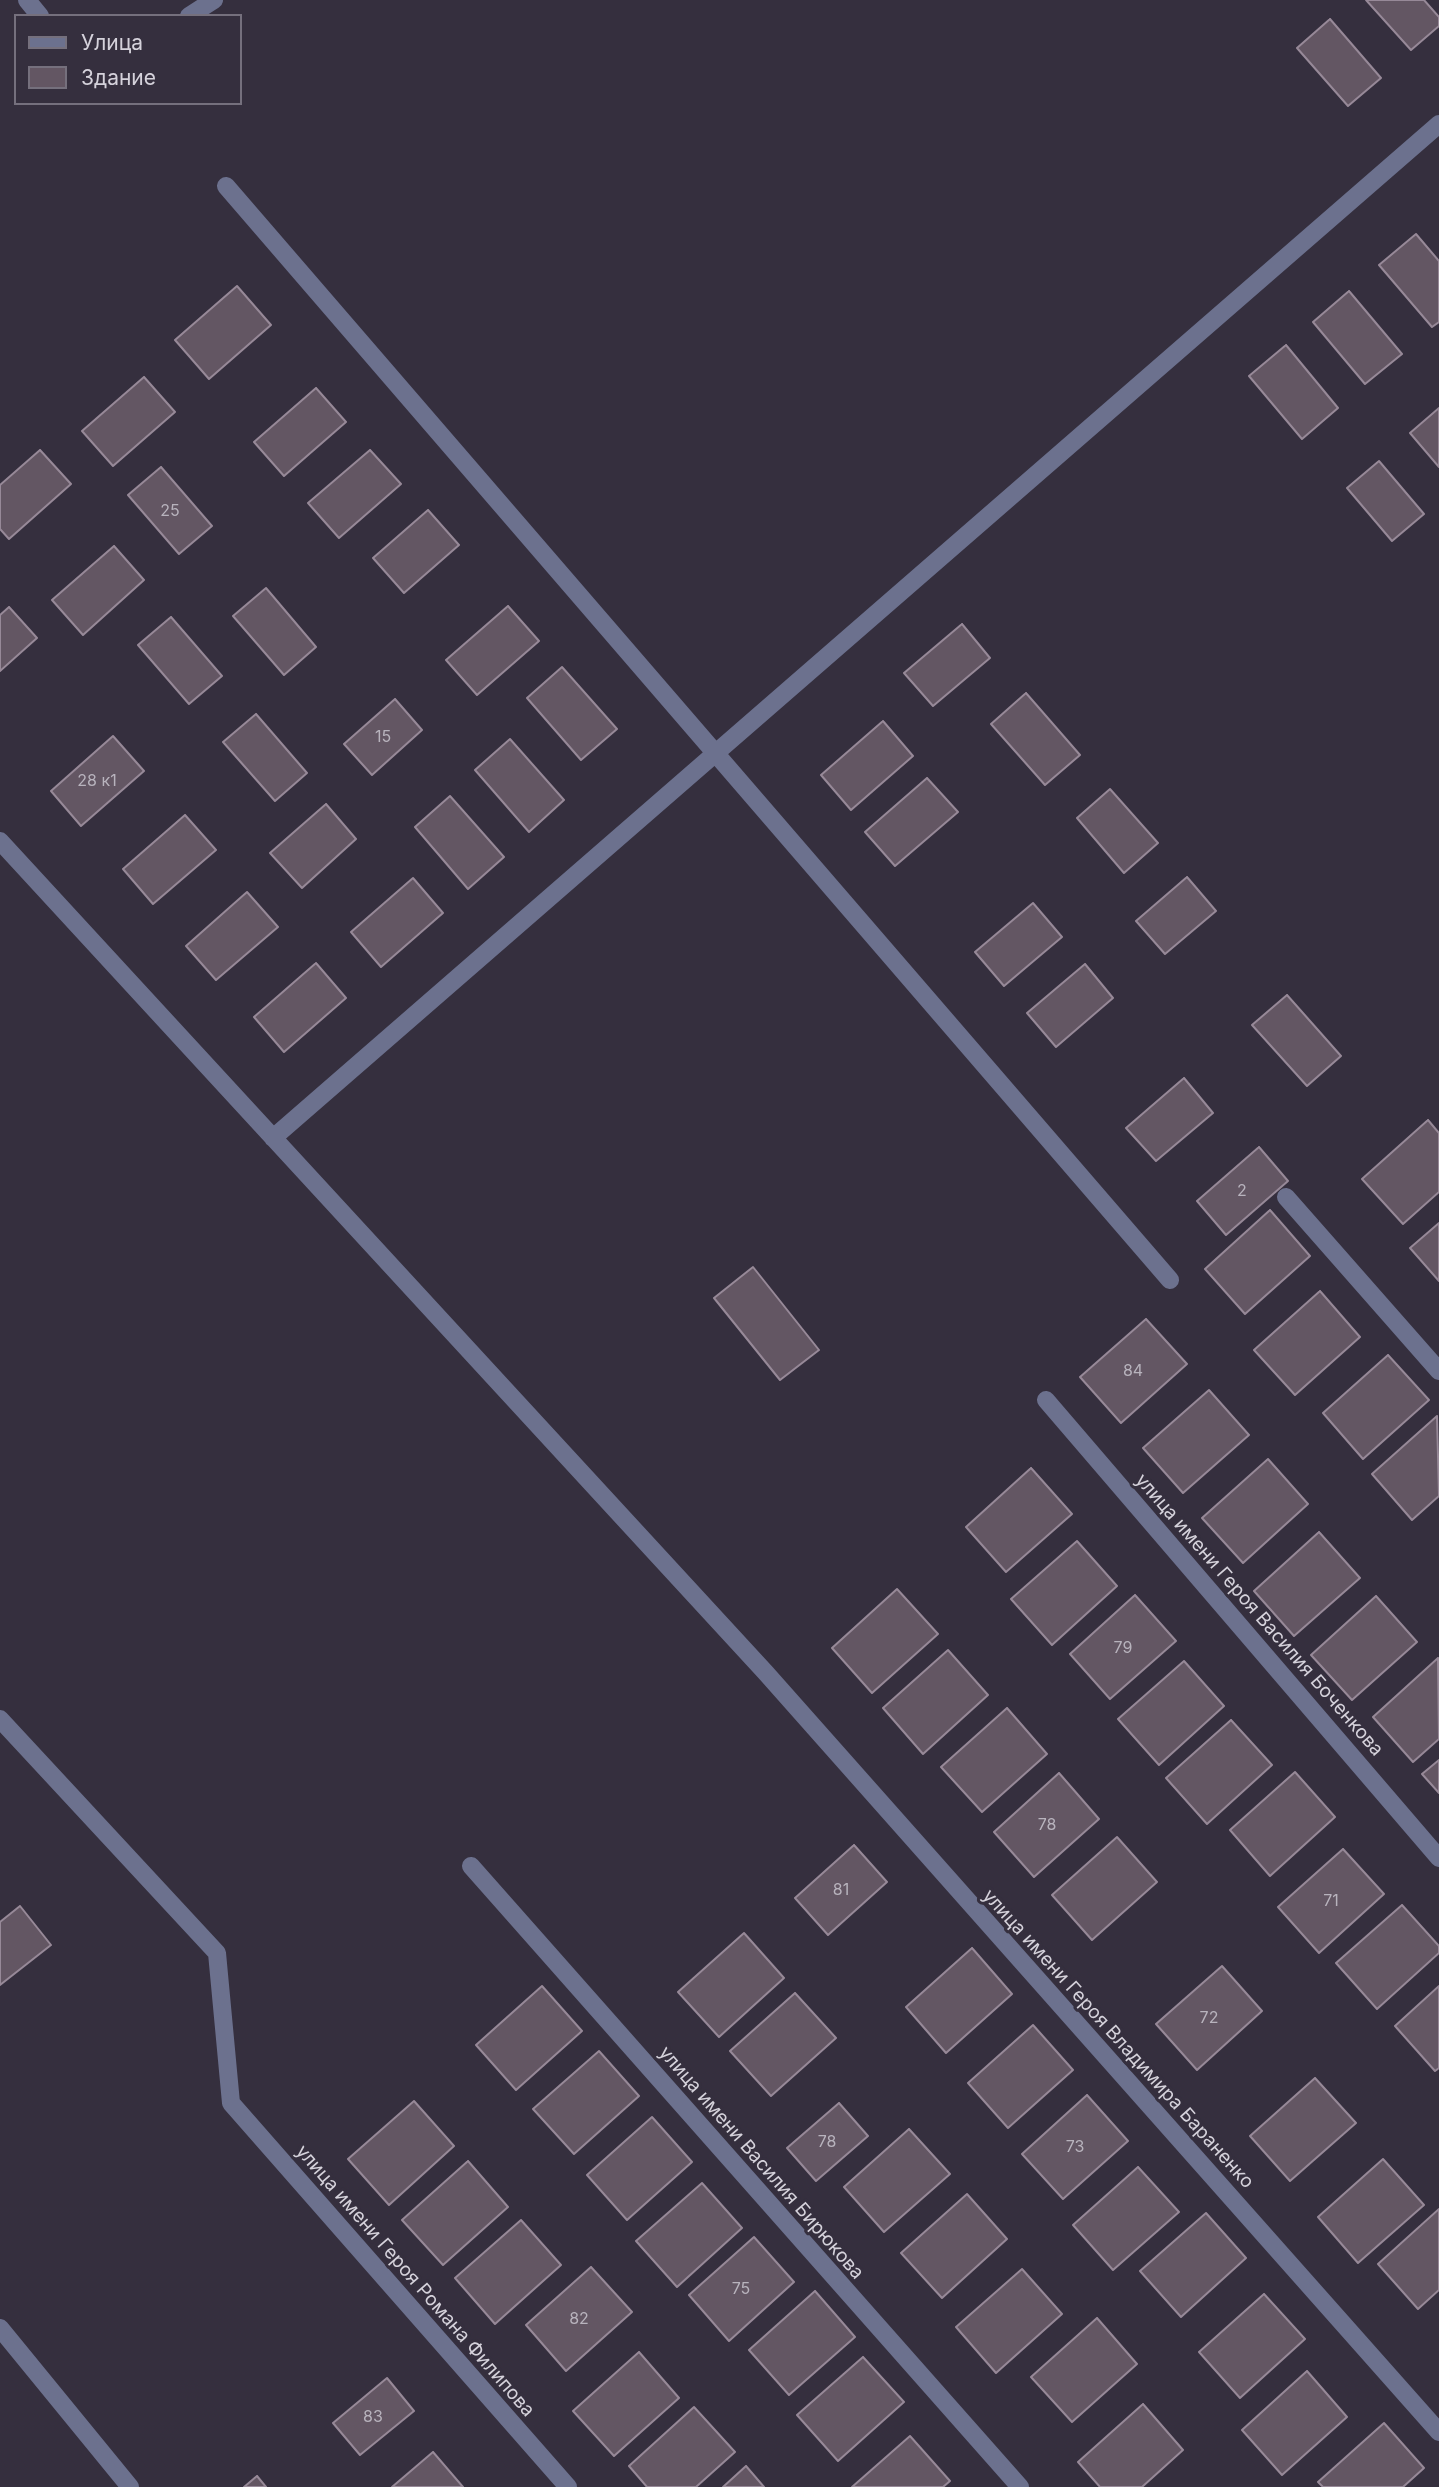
<!DOCTYPE html>
<html>
<head>
<meta charset="utf-8">
<style>
	body { margin:0 }
	#map { position:relative; width:1439px; height:2487px; overflow:hidden; background:#352f3e; font-family:Inter,sans-serif }
	canvas { display:block }
	.legend { position:absolute; left:14px; top:14px; width:228px; height:91px; box-sizing:border-box; background:#352f3e; border:2px solid #75707d; margin:0; padding:9px 12px; list-style:none; font-size:21px; color:#d5d2db }
	.legend li { display:flex; align-items:center; gap:14px; height:35px }
	.legend b { width:35px; border:2px solid #75707d }
</style>
</head>
<body>
<div id="map">
<canvas width="1439" height="2487"></canvas>
<ul class="legend">
<li><b style="height:9px;background:#6c718e"></b>Улица</li>
<li><b style="height:19px;background:#635663"></b>Здание</li>
</ul>
</div>
<script>
const context = document.querySelector('canvas').getContext('2d');
context.lineJoin = 'round';
function fill(path, color) { context.fillStyle = color; context.fill(path, 'evenodd'); }
const shape = rows => new Path2D(rows.map(r => 'M' + r).join(''));
function stroke(path, color, width, dash) { context.strokeStyle = color; context.lineWidth = width; context.lineCap = dash ? 'butt' : 'round'; context.setLineDash(dash || []); context.stroke(path); }
function write(font, color, halo, rows, align = 'center') {
  context.font = font + ' Inter,sans-serif'; context.lineWidth = 6; context.setLineDash([]); context.textBaseline = 'middle'; context.strokeStyle = halo; context.fillStyle = color; for (const [text, x, y, turn = 0] of rows) {
    context.save(); context.translate(x, y); context.rotate((+turn || 0) * Math.PI / 180); context.textAlign = isNaN(turn) ? turn : align; if (halo) context.strokeText(text, 0, 0); context.fillText(text, 0, 0); context.restore();
  }
}
const building = shape([
	[1366,0,1424,0,1439,17,1439,26,1411,50,1366,0],
	[1330,19,1381,78,1348,106,1297,48,1330,19],
	[1416,234,1439,261,1439,322,1432,327,1379,265,1416,234],
	[237,286,271,325,209,379,175,340,237,286],
	[1349,291,1402,354,1365,384,1313,322,1349,291],
	[1286,345,1338,408,1302,439,1249,376,1286,345],
	[144,377,175,412,113,466,82,431,144,377],
	[316,388,346,422,284,476,254,442,316,388],
	[1439,408,1439,467,1410,433,1439,408],
	[40,450,71,484,9,539,0,529,0,485,40,450],
	[370,450,401,484,339,538,308,503,370,450],
	[1379,461,1424,514,1392,541,1347,488,1379,461],
	[161,467,212,526,179,554,128,495,161,467],
	[428,510,459,545,404,593,373,558,428,510],
	[114,546,144,580,83,635,52,600,114,546],
	[266,588,316,647,284,675,233,616,266,588],
	[508,606,539,641,477,695,446,660,508,606],
	[9,607,37,638,0,671,0,615,9,607],
	[171,617,222,676,189,704,138,645,171,617],
	[962,624,990,658,933,706,904,673,962,624],
	[562,667,617,729,581,760,527,698,562,667],
	[1026,693,1080,755,1045,785,991,724,1026,693],
	[395,699,422,730,372,775,344,744,395,699],
	[256,714,307,773,275,801,223,742,256,714],
	[883,721,913,756,851,810,821,775,883,721],
	[113,736,144,771,81,826,51,791,113,736],
	[510,739,564,800,529,832,475,770,510,739],
	[927,778,958,812,895,866,865,832,927,778],
	[1110,789,1158,843,1124,873,1077,818,1110,789],
	[450,796,504,857,468,889,415,827,450,796],
	[326,804,356,839,302,888,270,853,326,804],
	[185,815,216,850,153,904,123,869,185,815],
	[1187,877,1216,911,1165,954,1136,921,1187,877],
	[413,878,443,913,381,967,351,932,413,878],
	[247,892,278,927,216,980,186,946,247,892],
	[1033,903,1062,937,1004,986,975,952,1033,903],
	[316,963,346,998,284,1052,254,1017,316,963],
	[1085,964,1113,998,1056,1047,1027,1013,1085,964],
	[1287,995,1341,1056,1307,1086,1252,1025,1287,995],
	[1184,1078,1213,1113,1156,1161,1126,1128,1184,1078],
	[1428,1120,1439,1133,1439,1192,1403,1224,1362,1179,1428,1120],
	[1259,1147,1288,1181,1226,1235,1197,1201,1259,1147],
	[1270,1210,1310,1256,1245,1314,1205,1269,1270,1210],
	[1439,1223,1439,1281,1410,1248,1439,1223],
	[753,1267,819,1350,780,1380,714,1298,753,1267],
	[1320,1291,1360,1337,1295,1395,1254,1350,1320,1291],
	[1146,1319,1187,1364,1121,1423,1080,1377,1146,1319],
	[1388,1355,1429,1400,1363,1459,1323,1413,1388,1355],
	[1209,1390,1249,1435,1183,1493,1143,1448,1209,1390],
	[1437,1416,1439,1496,1412,1520,1372,1474,1437,1416],
	[1268,1459,1308,1504,1243,1563,1202,1518,1268,1459],
	[1031,1468,1072,1514,1006,1572,966,1527,1031,1468],
	[1319,1532,1360,1578,1294,1636,1254,1591,1319,1532],
	[1077,1541,1117,1586,1052,1645,1011,1599,1077,1541],
	[897,1589,938,1634,872,1693,832,1648,897,1589],
	[1135,1595,1176,1641,1110,1699,1070,1654,1135,1595],
	[1376,1596,1417,1642,1352,1700,1311,1655,1376,1596],
	[948,1650,988,1695,923,1754,883,1708,948,1650],
	[1438,1658,1439,1739,1413,1762,1373,1717,1438,1658],
	[1184,1661,1224,1706,1159,1765,1118,1719,1184,1661],
	[1007,1708,1047,1754,982,1812,941,1767,1007,1708],
	[1231,1720,1272,1765,1207,1824,1166,1778,1231,1720],
	[1439,1760,1439,1793,1422,1774,1439,1760],
	[1295,1772,1335,1817,1270,1876,1230,1830,1295,1772],
	[1059,1773,1099,1819,1034,1877,994,1832,1059,1773],
	[1117,1837,1157,1882,1092,1940,1052,1895,1117,1837],
	[854,1845,887,1882,828,1935,795,1898,854,1845],
	[1343,1849,1384,1894,1319,1953,1278,1907,1343,1849],
	[1402,1905,1439,1946,1439,1953,1377,2009,1336,1963,1402,1905],
	[20,1906,51,1945,0,1985,0,1922,20,1906],
	[744,1933,784,1978,719,2037,678,1992,744,1933],
	[972,1948,1012,1994,946,2053,906,2007,972,1948],
	[1222,1966,1262,2011,1197,2070,1156,2024,1222,1966],
	[542,1986,582,2031,516,2090,476,2045,542,1986],
	[1439,1986,1439,2068,1435,2071,1395,2026,1439,1986],
	[795,1993,836,2038,771,2096,730,2051,795,1993],
	[1033,2025,1073,2070,1008,2128,968,2083,1033,2025],
	[599,2051,639,2096,574,2154,533,2109,599,2051],
	[1315,2078,1356,2123,1290,2181,1250,2136,1315,2078],
	[1087,2095,1128,2141,1063,2199,1022,2154,1087,2095],
	[414,2101,454,2146,389,2205,348,2159,414,2101],
	[839,2103,868,2136,816,2181,787,2148,839,2103],
	[652,2117,692,2162,627,2220,587,2175,652,2117],
	[909,2129,950,2174,884,2232,844,2187,909,2129],
	[1383,2159,1424,2205,1358,2263,1318,2217,1383,2159],
	[468,2161,508,2207,443,2265,402,2220,468,2161],
	[1138,2167,1179,2212,1113,2270,1073,2225,1138,2167],
	[702,2183,742,2228,677,2287,636,2241,702,2183],
	[967,2194,1007,2239,942,2298,901,2253,967,2194],
	[1439,2209,1439,2290,1418,2309,1378,2264,1439,2209],
	[1206,2213,1246,2258,1181,2317,1140,2271,1206,2213],
	[521,2220,561,2265,495,2324,455,2278,521,2220],
	[754,2237,794,2282,729,2341,689,2295,754,2237],
	[591,2267,632,2312,566,2371,526,2325,591,2267],
	[1022,2269,1062,2314,996,2373,956,2327,1022,2269],
	[815,2291,855,2337,789,2395,749,2350,815,2291],
	[1264,2294,1305,2339,1240,2398,1199,2352,1264,2294],
	[1097,2318,1137,2364,1072,2422,1031,2377,1097,2318],
	[639,2352,679,2398,614,2456,573,2411,639,2352],
	[863,2357,904,2402,838,2461,797,2415,863,2357],
	[1307,2371,1347,2417,1282,2475,1242,2430,1307,2371],
	[387,2378,414,2411,360,2455,333,2423,387,2378],
	[1143,2404,1183,2450,1142,2487,1100,2487,1078,2462,1143,2404],
	[694,2407,735,2452,696,2487,647,2487,629,2466,694,2407],
	[1384,2423,1424,2468,1403,2487,1323,2487,1318,2482,1384,2423],
	[910,2436,950,2481,943,2487,852,2487,910,2436],
	[433,2452,463,2487,392,2487,433,2452],
	[746,2466,764,2487,723,2487,746,2466],
	[257,2476,266,2487,244,2487,257,2476]
]);
fill(building, '#635663');
stroke(building, '#978998', 2);
stroke(shape([
	[27,0,40,16],
	[189,16,214,0],
	[226,186,1170,1280],
	[0,841,766,1673,1439,2432],
	[273,1138,1439,124],
	[1286,1197,1439,1371],
	[1046,1400,1439,1858],
	[0,1719,217,1953,231,2103,568,2487],
	[471,1866,1020,2487],
	[0,2328,130,2487]
]), '#6c718e', 18);
write('16px', '#b8b3bd', null, [
	["25",170,511],
	["15",383,737],
	["28 к1",97,781],
	["2",1242,1191],
	["84",1133,1371],
	["79",1123,1648],
	["78",1047,1825],
	["81",841,1890],
	["71",1331,1901],
	["72",1209,2018],
	["78",827,2142],
	["73",1075,2147],
	["75",741,2289],
	["82",579,2319],
	["83",373,2417]
]);
write('19px', '#d5d2db', '#352f3e', [
	["улица имени Героя Василия Боченкова",1259,1615,49],
	["улица имени Героя Владимира Бараненко",1118,2039,48],
	["улица имени Василия Бирюкова",761,2163,49],
	["улица имени Героя Романа Филипова",415,2281,49]
]);
</script>
</body>
</html>
